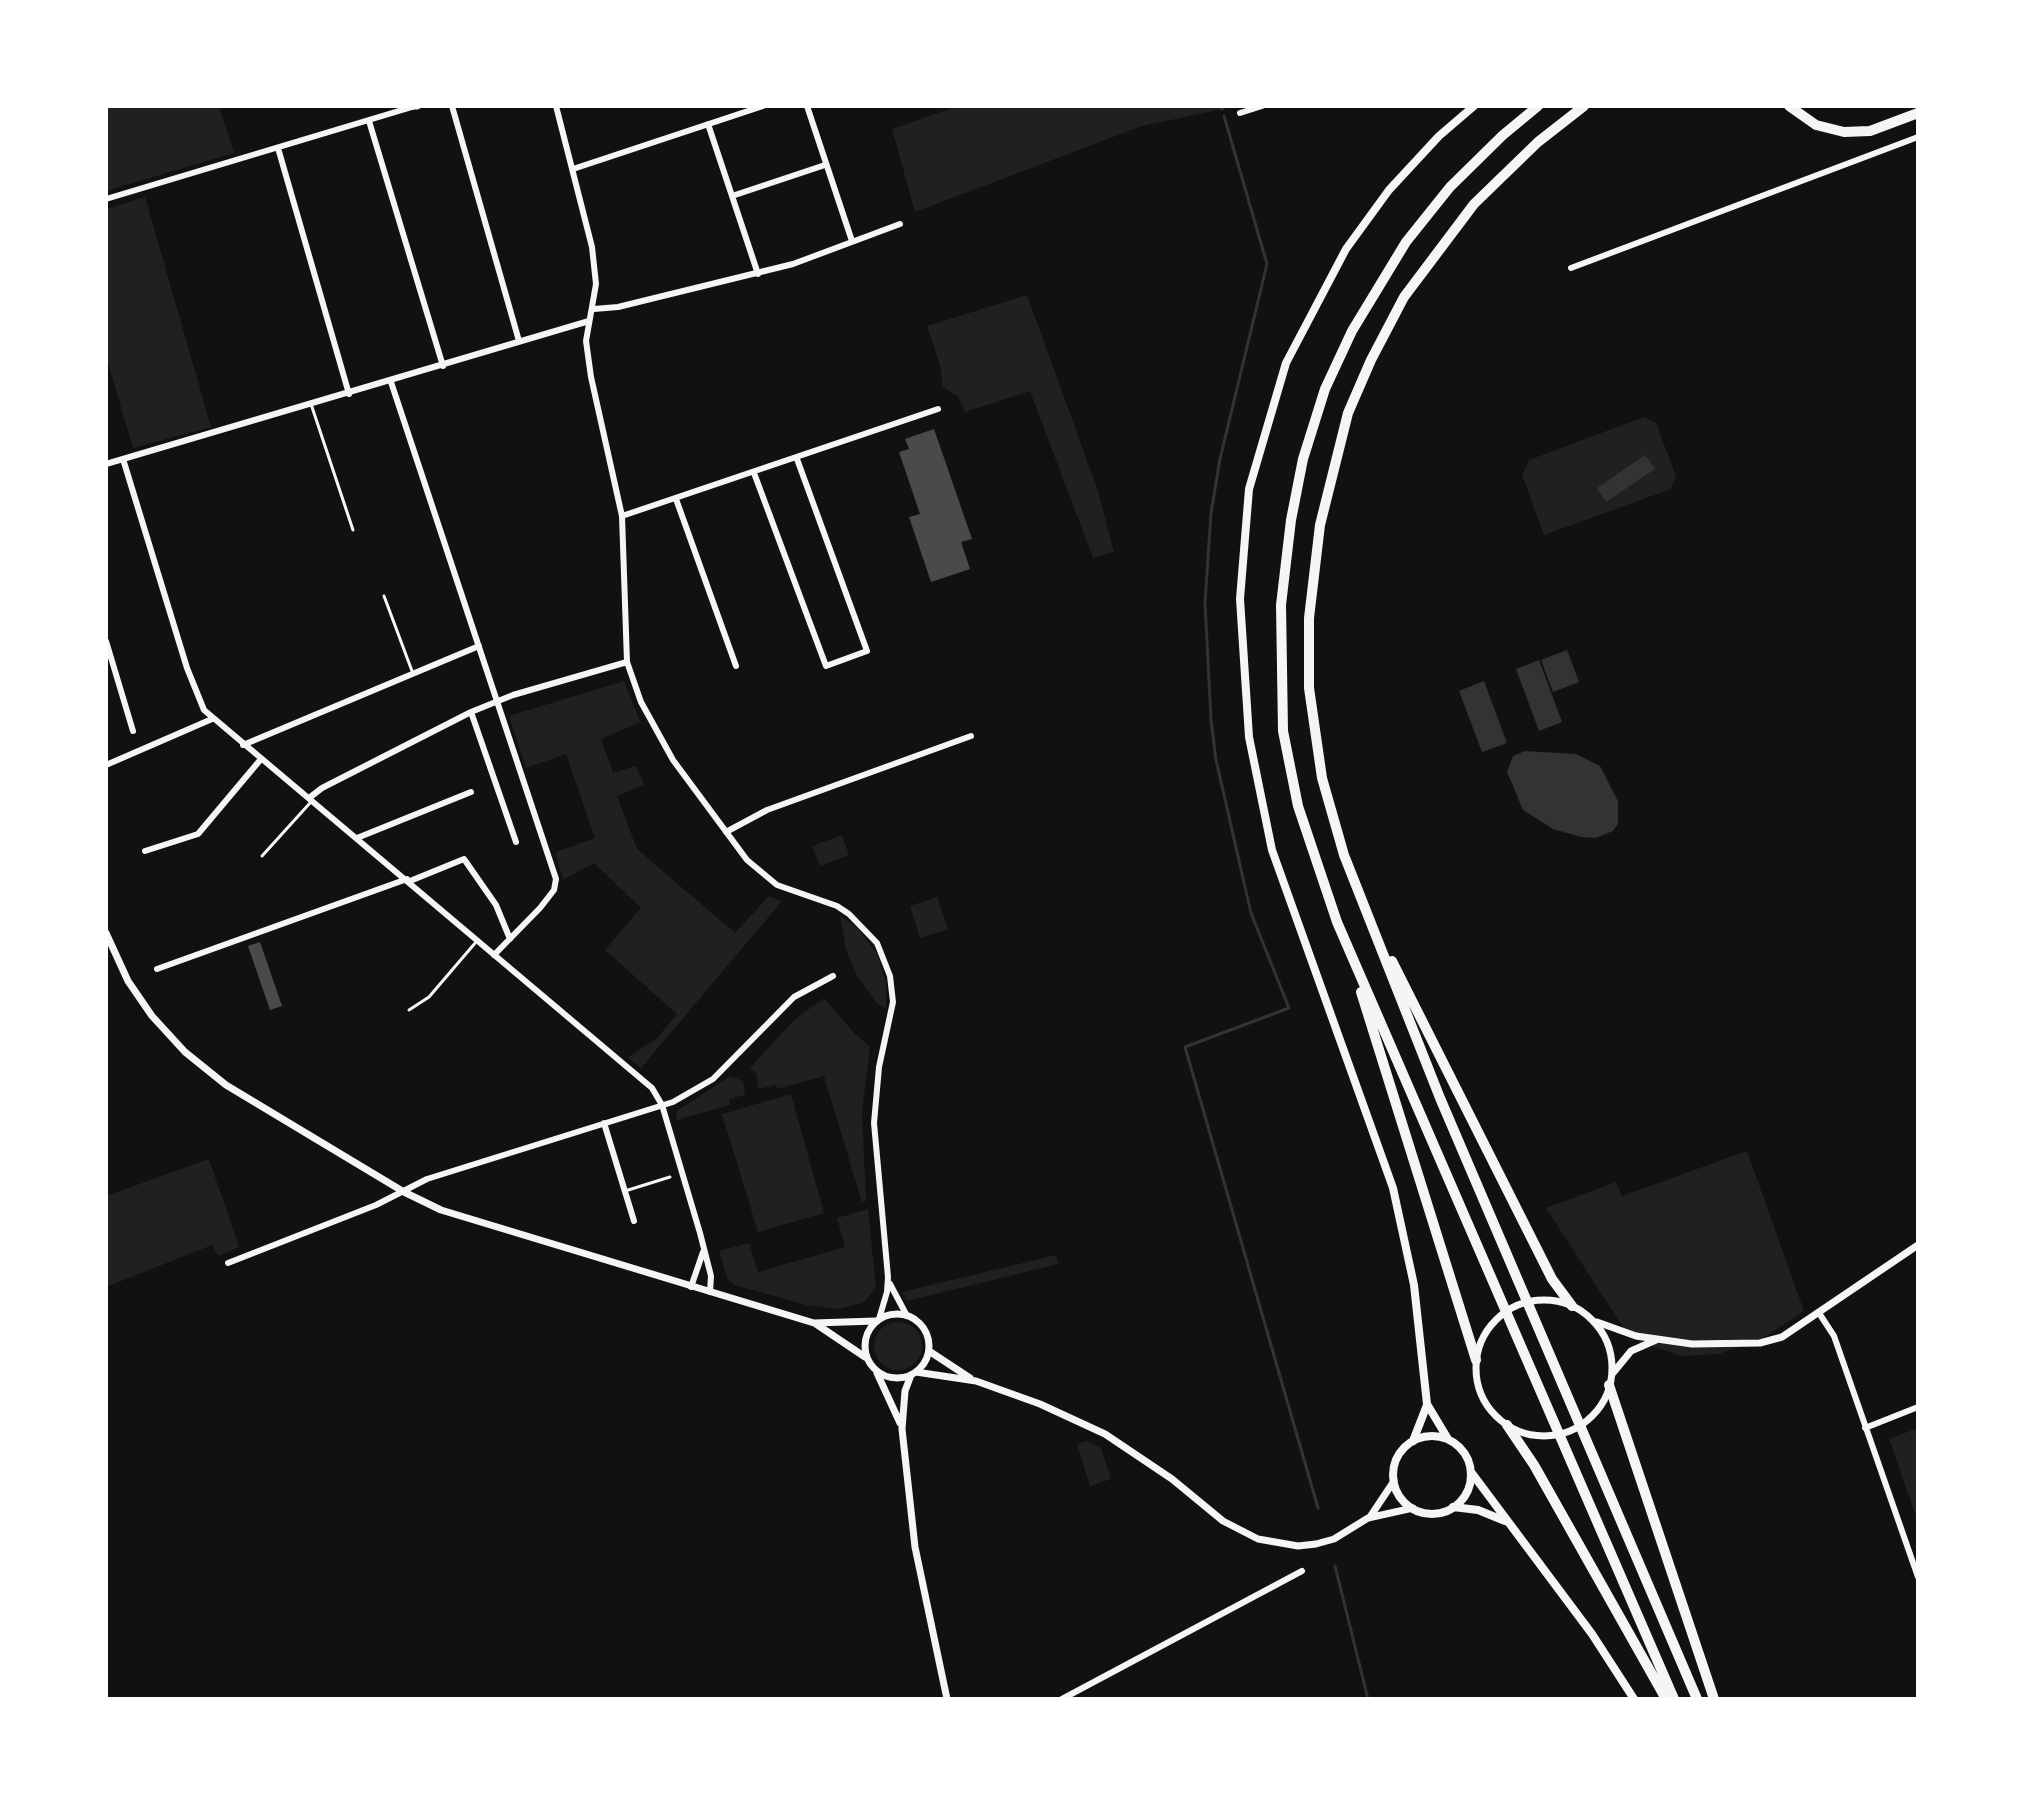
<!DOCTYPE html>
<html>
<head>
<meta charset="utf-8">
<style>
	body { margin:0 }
	#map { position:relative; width:2024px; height:1805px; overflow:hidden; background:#111; font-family:Overpass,sans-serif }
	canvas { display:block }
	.frame { position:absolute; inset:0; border:108px solid #fff; pointer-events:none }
</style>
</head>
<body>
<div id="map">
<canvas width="2024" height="1805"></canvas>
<div class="frame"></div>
</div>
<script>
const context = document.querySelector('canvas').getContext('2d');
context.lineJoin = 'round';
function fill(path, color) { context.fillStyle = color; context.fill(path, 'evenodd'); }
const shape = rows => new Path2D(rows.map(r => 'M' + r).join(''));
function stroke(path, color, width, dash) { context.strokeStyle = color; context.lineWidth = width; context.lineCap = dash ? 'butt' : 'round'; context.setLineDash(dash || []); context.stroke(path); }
fill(shape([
	[106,106,219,106,234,153,106,191],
	[958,106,1227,106,1228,108,1142,126,915,212,892,129],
	[145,197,211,427,133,448,106,356,106,209],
	[1027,295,1098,491,1114,552,1093,558,1030,391,965,412,958,396,943,387,940,365,927,326],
	[1644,417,1656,423,1676,476,1671,489,1544,535,1522,475,1529,460],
	[624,681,640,722,601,739,613,773,636,766,644,785,617,796,637,849,735,933,769,896,782,901,641,1068,628,1057,657,1038,677,1014,605,950,641,908,594,863,563,880,556,852,595,838,566,754,526,768,509,716],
	[842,835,849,855,820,866,812,846],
	[937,897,948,929,920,938,910,906],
	[840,915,858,929,877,954,886,982,886,1009,876,1002,857,976,846,949],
	[824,998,855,1034,870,1047,862,1111,866,1201,862,1202,824,1076,777,1089,776,1085,758,1089,757,1074,750,1068,793,1021],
	[730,1076,743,1081,745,1095,729,1099,730,1105,676,1120,677,1111],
	[791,1094,824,1213,758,1232,722,1114],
	[1747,1151,1804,1311,1762,1339,1719,1354,1682,1356,1639,1342,1623,1327,1546,1208,1616,1182,1622,1196],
	[209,1159,239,1247,218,1256,212,1245,106,1287,106,1196],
	[868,1209,876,1288,863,1303,837,1309,806,1305,735,1285,728,1280,719,1251,749,1243,758,1272,845,1247,837,1218],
	[1056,1255,1058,1264,907,1301,902,1292],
	'874 1346a24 24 0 1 1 48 0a24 24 0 1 1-48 0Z',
	[1918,1428,1918,1522,1889,1439],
	[1087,1441,1101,1448,1111,1479,1090,1486,1077,1444]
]), '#202020');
fill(shape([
	[1645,455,1655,469,1606,502,1597,488],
	[1567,650,1579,682,1553,692,1541,660],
	[1539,660,1562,722,1539,731,1516,669],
	[1484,681,1507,743,1482,752,1459,691],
	[1525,751,1576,754,1600,766,1618,801,1618,824,1613,831,1596,838,1581,837,1553,829,1523,810,1507,772,1513,756]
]), '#333');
stroke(shape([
	[1222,109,1223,106],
	[1224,116,1267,264,1220,459,1211,513,1205,603,1211,720,1216,760,1251,913,1289,1008,1185,1047,1318,1508],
	[1335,1566,1368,1699]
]), '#333', 3);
fill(shape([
	[934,429,972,539,961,542,970,569,931,582,909,517,920,514,899,452,909,449,905,439],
	[260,942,282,1006,270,1010,248,946]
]), '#4a4a4a');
stroke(shape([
	[311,404,353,530],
	[384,596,412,671],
	[262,856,310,803],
	[409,1010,429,997,476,942],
	[625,1191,670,1177]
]), '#f5f5f5', 3);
stroke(shape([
	[452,106,519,341],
	[556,106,592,247,596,284,586,341,591,377,622,516,627,662,641,702,673,760,747,860,777,885,837,906,849,914,877,943,890,976,893,1002,879,1067,874,1123,888,1277,887,1292,879,1319],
	[807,106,852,241],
	[1240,113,1262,106],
	[369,121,443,366],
	[708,124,758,274],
	[278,148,349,394],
	[573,169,763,106],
	[732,196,825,165],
	[106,199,412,107],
	[1571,268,1918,137],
	[594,309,618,307,793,264,900,224],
	[391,382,556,879,554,890,540,908,494,955],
	[123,459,187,668,204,710,652,1088,662,1105,700,1233,711,1276,710,1292],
	[106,464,589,321],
	[754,473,826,666,867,651,797,459],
	[676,499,736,666],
	[622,516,938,409],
	[106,641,133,731],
	[471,712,516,842],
	[243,745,479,646],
	[106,765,212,719],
	[309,798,322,788,471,712,513,695,627,662],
	[726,832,767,810,971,736],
	[357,838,471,792],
	[145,851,198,834,261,759],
	[410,881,464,859,496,905,510,939],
	[157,969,407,879],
	[604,1123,634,1221],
	[228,1263,376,1205,427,1179,673,1102,713,1079,794,997,833,976],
	[890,1284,907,1316],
	[691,1287,703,1252],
	[1819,1313,1834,1336,1918,1577],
	[1865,1428,1918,1407],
	[1062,1699,1302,1571]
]), '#f5f5f5', 6);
stroke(shape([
	[412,106,417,106],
	[106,933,128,981,152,1016,185,1052,226,1085,404,1192,441,1210,814,1323,876,1321],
	'1476 1368a68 68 0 1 1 136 0a68 68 0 1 1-136 0Z',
	'865 1346a32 32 0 1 1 64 0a32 32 0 1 1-64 0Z',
	[1597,1322,1636,1336,1692,1344,1760,1343,1782,1337,1918,1245],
	[816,1324,865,1357],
	[929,1351,970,1378],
	[916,1372,976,1381,1040,1404,1105,1434,1172,1479,1223,1521,1258,1539,1298,1546,1316,1544,1334,1539,1368,1518,1413,1508],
	[877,1373,900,1423],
	[1613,1373,1631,1351,1656,1340],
	[911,1375,905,1391,902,1429,915,1547,947,1699],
	[1370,1517,1394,1481]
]), '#f5f5f5', 7);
stroke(shape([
	'1393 1475a39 39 0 1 1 78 0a39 39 0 1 1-78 0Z',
	[1448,1439,1427,1404,1414,1285,1393,1188,1272,850,1249,737,1240,599,1249,489,1286,363,1346,249,1389,190,1439,136,1474,106],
	[1413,1441,1427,1405],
	[1471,1472,1592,1634,1634,1699],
	[1453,1507,1478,1510,1505,1521]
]), '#f5f5f5', 8);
stroke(shape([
	[1538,106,1503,135,1450,187,1406,242,1352,331,1325,389,1303,459,1291,520,1281,605,1283,731,1298,806,1337,922,1674,1699],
	[1584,106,1538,142,1474,204,1404,297,1371,360,1348,413,1320,525,1309,618,1309,688,1322,778,1344,855,1440,1098,1697,1699],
	[1789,106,1816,125,1844,132,1870,131,1918,113],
	[1392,961,1552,1279,1572,1306],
	[1361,992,1476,1360],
	[1609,1385,1714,1699],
	[1507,1425,1534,1465,1666,1699]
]), '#f5f5f5', 10);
</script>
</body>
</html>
